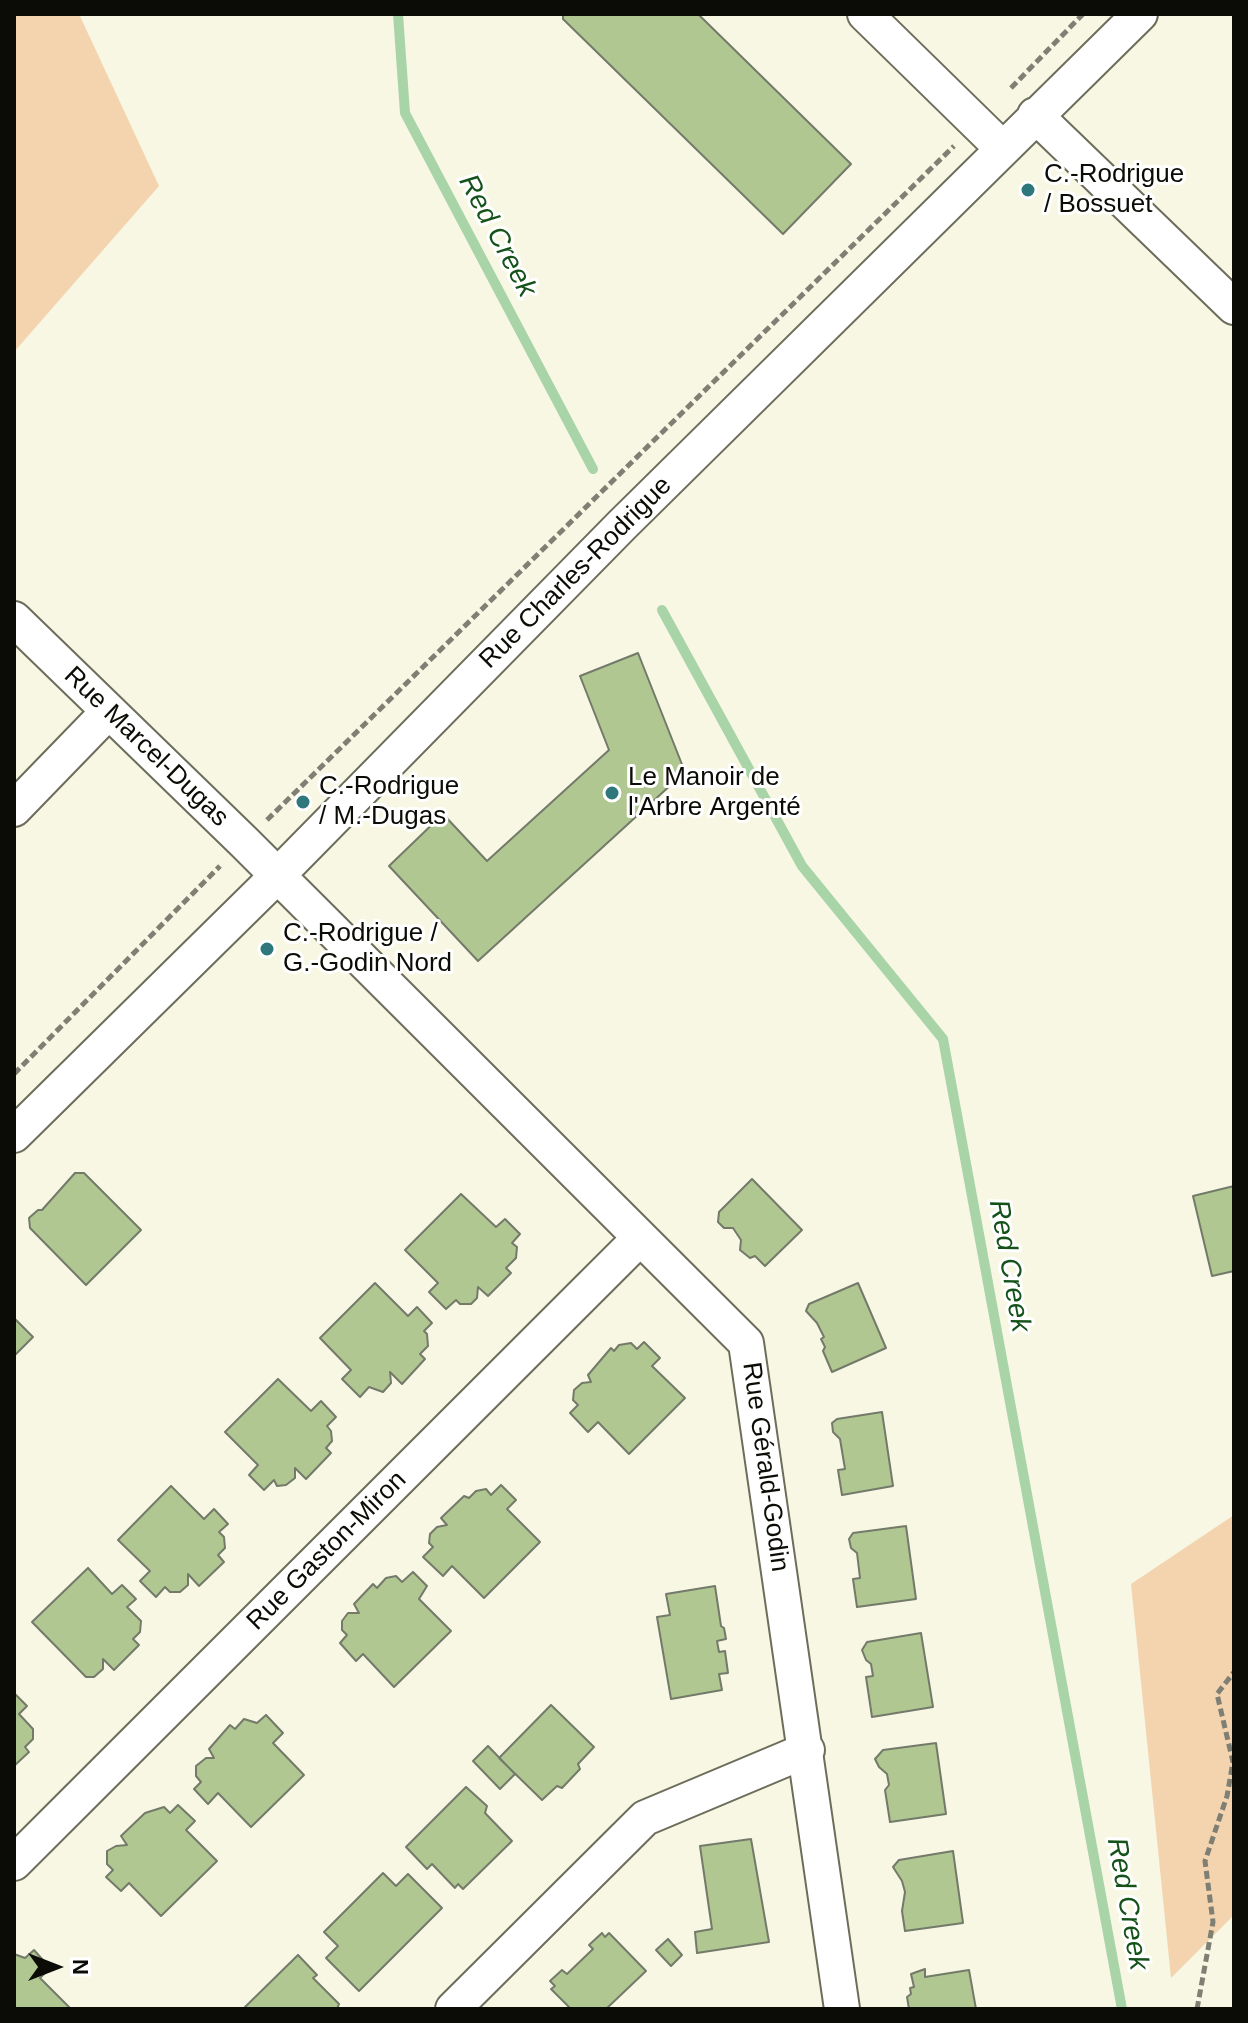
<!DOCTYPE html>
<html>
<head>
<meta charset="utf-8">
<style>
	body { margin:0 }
	#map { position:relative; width:1248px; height:2023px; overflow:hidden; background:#f7f7e4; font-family:Arial,sans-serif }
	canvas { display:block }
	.frame { position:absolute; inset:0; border:16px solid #0c0c06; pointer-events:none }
	.north { position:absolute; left:16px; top:1927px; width:80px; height:80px; -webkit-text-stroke:6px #fff; paint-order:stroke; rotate:90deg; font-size:22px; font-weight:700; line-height:32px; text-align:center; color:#0c0c06 }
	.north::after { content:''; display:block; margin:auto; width:28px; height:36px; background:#0c0c06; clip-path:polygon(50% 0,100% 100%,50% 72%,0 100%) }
</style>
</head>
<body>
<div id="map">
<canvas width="1248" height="2023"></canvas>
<div class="frame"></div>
<div class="north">N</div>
</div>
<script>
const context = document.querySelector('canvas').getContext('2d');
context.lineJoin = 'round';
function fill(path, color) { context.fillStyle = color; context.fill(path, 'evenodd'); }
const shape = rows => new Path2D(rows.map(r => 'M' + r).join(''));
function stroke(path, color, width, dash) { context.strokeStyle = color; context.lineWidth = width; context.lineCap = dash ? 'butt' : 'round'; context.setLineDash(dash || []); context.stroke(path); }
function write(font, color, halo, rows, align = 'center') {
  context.font = font + ' Arial,sans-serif'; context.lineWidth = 6; context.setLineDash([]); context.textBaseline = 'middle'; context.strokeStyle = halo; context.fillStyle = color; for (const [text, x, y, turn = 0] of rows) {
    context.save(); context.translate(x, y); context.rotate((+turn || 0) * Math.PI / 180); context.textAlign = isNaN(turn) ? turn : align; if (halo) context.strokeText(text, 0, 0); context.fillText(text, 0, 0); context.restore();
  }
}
fill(shape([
	[14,14,79,14,159,186,14,352],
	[1234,1515,1234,1915,1171,1978,1131,1584]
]), '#f4d4af');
stroke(shape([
	[398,14,405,113,593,469],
	[662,610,802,866,943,1039,1122,2009]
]), '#a8d4a7', 10);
const building = shape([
	[563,14,698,14,851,164,783,234,563,19,563,14],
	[638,653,685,772,478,961,389,866,443,814,487,861,609,750,580,676,638,653],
	[75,1173,84,1173,141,1230,86,1285,30,1228,29,1218,38,1210,42,1210,75,1173],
	[752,1179,802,1230,765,1266,755,1256,750,1258,740,1250,741,1240,733,1228,724,1228,718,1222,719,1212,752,1179],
	[1234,1186,1234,1271,1212,1276,1193,1196,1234,1186],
	[461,1194,496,1227,505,1219,520,1234,512,1243,517,1247,516,1258,506,1268,511,1273,488,1296,478,1287,477,1298,471,1304,460,1304,456,1300,446,1309,429,1292,438,1283,405,1250,461,1194],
	[375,1283,408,1316,417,1307,432,1323,424,1331,427,1334,428,1346,420,1354,425,1359,402,1384,390,1372,391,1383,383,1392,369,1387,360,1397,342,1379,351,1370,320,1338,375,1283],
	[858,1283,886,1348,832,1372,823,1351,825,1347,821,1339,824,1337,817,1323,806,1311,809,1304,858,1283],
	[14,1318,33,1337,14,1356,14,1318],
	[644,1342,660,1358,652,1366,685,1398,629,1454,598,1422,588,1432,570,1413,578,1405,573,1400,574,1390,582,1383,591,1382,588,1375,611,1348,614,1351,619,1345,631,1343,637,1349,644,1342],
	[278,1379,311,1411,321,1401,336,1417,327,1426,331,1431,332,1441,326,1448,331,1453,306,1479,295,1468,295,1478,286,1485,277,1486,274,1480,264,1490,249,1475,258,1465,225,1432,278,1379],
	[882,1412,893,1486,842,1495,838,1470,845,1469,840,1439,833,1432,832,1423,837,1419,882,1412],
	[501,1485,516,1500,507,1509,540,1542,484,1598,452,1566,443,1576,423,1557,433,1547,429,1543,430,1534,437,1527,447,1525,441,1518,464,1496,469,1498,476,1491,486,1489,491,1495,501,1485],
	[171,1486,204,1519,214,1509,228,1524,219,1532,224,1537,225,1548,218,1555,224,1562,199,1586,188,1574,188,1585,180,1592,170,1592,165,1587,156,1597,140,1581,150,1571,118,1540,171,1486],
	[906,1526,916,1599,857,1607,853,1579,860,1578,857,1553,851,1548,849,1539,853,1533,906,1526],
	[88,1568,112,1594,122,1585,136,1599,127,1607,141,1621,140,1632,133,1639,139,1645,114,1670,103,1659,103,1669,94,1677,86,1677,32,1622,88,1568],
	[413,1572,427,1586,419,1599,451,1631,394,1687,363,1654,356,1661,340,1643,347,1635,342,1630,342,1621,348,1613,359,1613,354,1604,373,1584,377,1588,386,1578,396,1576,402,1582,413,1572],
	[715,1586,721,1626,724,1628,726,1639,717,1641,719,1652,725,1651,728,1673,719,1674,722,1690,671,1699,657,1617,670,1615,666,1594,715,1586],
	[921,1633,933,1707,872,1717,866,1677,873,1676,871,1664,866,1660,862,1650,867,1642,921,1633],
	[14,1693,27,1706,19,1714,33,1729,33,1739,25,1747,29,1752,14,1766,14,1693],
	[551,1705,594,1747,578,1764,580,1769,562,1788,557,1786,542,1800,499,1758,551,1705],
	[266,1715,283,1733,273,1743,304,1775,251,1827,218,1793,208,1804,194,1789,201,1782,196,1776,196,1766,206,1758,214,1758,209,1749,230,1725,235,1729,244,1719,257,1723,266,1715],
	[936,1743,946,1814,890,1822,885,1790,889,1785,887,1774,879,1767,875,1759,883,1750,936,1743],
	[488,1746,515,1774,500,1789,473,1761,488,1746],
	[466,1787,487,1806,485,1813,512,1841,463,1889,458,1884,455,1888,432,1864,427,1869,406,1847,466,1787],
	[178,1805,195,1821,186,1830,217,1861,161,1916,129,1883,121,1891,106,1877,113,1870,107,1864,107,1851,116,1846,127,1845,121,1836,145,1813,164,1807,170,1813,178,1805],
	[751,1839,769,1942,697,1953,695,1932,712,1929,700,1846,751,1839],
	[953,1851,963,1923,905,1931,902,1911,905,1892,902,1881,893,1867,899,1860,953,1851],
	[383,1873,396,1886,408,1874,442,1908,359,1991,326,1958,338,1946,324,1932,383,1873],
	[602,1933,605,1937,609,1933,646,1971,606,2009,571,2009,551,1989,555,1986,550,1981,562,1970,567,1974,593,1949,589,1945,602,1933],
	[668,1939,682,1955,671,1966,656,1950,668,1939],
	[34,1950,50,1968,40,1978,71,2009,14,2009,14,1954,25,1958,34,1950],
	[298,1955,317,1975,313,1978,339,2004,337,2009,243,2009,298,1955],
	[925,1969,925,1977,969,1970,976,2009,909,2009,907,1997,911,1994,910,1988,914,1987,911,1974,925,1969]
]);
fill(building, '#b1c791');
stroke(building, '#737a6a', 2);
const minor = shape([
	[865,14,1002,148],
	[1035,115,1234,307],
	[14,619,244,842,746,1343,842,2009],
	[14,809,109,711],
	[14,1135,276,877,622,525,1140,14],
	[14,1863,640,1238],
	[453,2009,645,1818,807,1750]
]);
stroke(minor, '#6d6d5c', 38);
stroke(shape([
	[1011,88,1083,14],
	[267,820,954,146],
	[14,1074,220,866],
	[1197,2009,1213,1922,1205,1861,1227,1796,1233,1762,1217,1694,1234,1672]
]), '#7f7f73', 5, [8, 4]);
stroke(minor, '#fff', 34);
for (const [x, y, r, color] of [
	[1028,190,8,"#2e777a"],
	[612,793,8,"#2e777a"],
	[303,802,8,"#2e777a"],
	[267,949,8,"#2e777a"]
]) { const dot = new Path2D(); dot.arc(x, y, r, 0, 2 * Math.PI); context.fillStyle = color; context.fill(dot); stroke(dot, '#fff', 3); }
write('26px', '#0c0c06', '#fff', [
	["C.-Rodrigue",1044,175],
	["/ Bossuet",1044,205],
	["Le Manoir de",628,778],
	["l'Arbre Argenté",628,808],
	["C.-Rodrigue",319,787],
	["/ M.-Dugas",319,817],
	["C.-Rodrigue /",283,934],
	["G.-Godin Nord",283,964]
], 'left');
write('26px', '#0c0c06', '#fff', [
	["Rue Charles-Rodrigue",576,573,-45],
	["Rue Marcel-Dugas",146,747,44],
	["Rue Gérald-Godin",765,1467,82],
	["Rue Gaston-Miron",327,1551,-45]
]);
write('italic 28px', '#155219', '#fff', [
	["Red Creek",497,236,62],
	["Red Creek",1009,1266,80],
	["Red Creek",1127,1904,80]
]);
</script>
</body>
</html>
